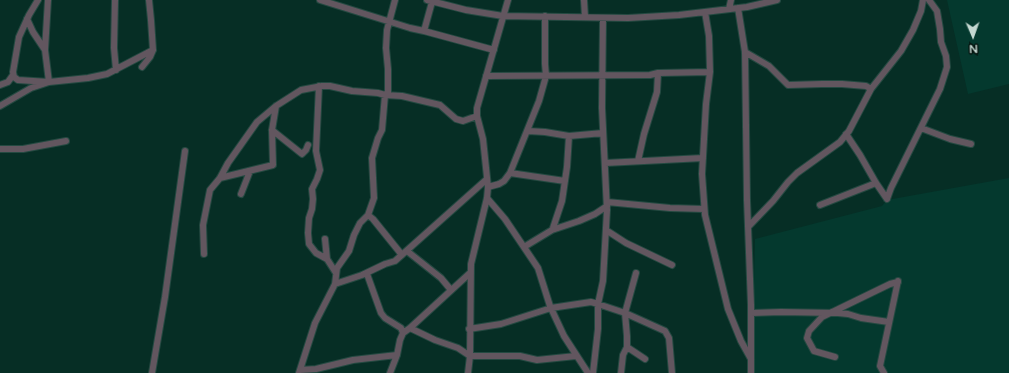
<!DOCTYPE html>
<html>
<head>
<meta charset="utf-8">
<style>
	body { margin:0 }
	#map { position:relative; width:1009px; height:373px; overflow:hidden; background:#062e25; font-family:"Varela Round",sans-serif }
	canvas { display:block }
	.north { position:absolute; left:953px; top:16px; width:40px; height:40px; -webkit-text-stroke:3px #04130e; paint-order:stroke; rotate:178deg; font-size:11px; font-weight:700; line-height:16px; text-align:center; color:#c4d8d1 }
	.north::after { content:''; display:block; margin:auto; width:14px; height:18px; background:#c4d8d1; clip-path:polygon(50% 0,100% 100%,50% 72%,0 100%) }
</style>
</head>
<body>
<div id="map">
<canvas width="1009" height="373"></canvas>
<div class="north">N</div>
</div>
<script>
const context = document.querySelector('canvas').getContext('2d');
context.lineJoin = 'round';
function fill(path, color) { context.fillStyle = color; context.fill(path, 'evenodd'); }
const shape = rows => new Path2D(rows.map(r => 'M' + r).join(''));
function stroke(path, color, width, dash) { context.strokeStyle = color; context.lineWidth = width; context.lineCap = dash ? 'butt' : 'round'; context.setLineDash(dash || []); context.stroke(path); }
fill(shape([
	[947,0,1009,0,1009,84,968,94],
	[1009,178,1009,373,754,373,753,322,755,239,882,206,887,200]
]), '#04392e');
const minor = shape([
	[115,0,114,48,116,70],
	[320,0,410,28,424,31,494,50],
	[427,0,466,10,503,16,628,18,679,15,747,7,777,0],
	[584,0,585,17],
	[738,8,745,52,747,200,751,305,751,373],
	[729,9,731,0],
	[705,12,709,36,710,72,706,104,702,174,705,215,728,309,741,341,751,359],
	[27,19,33,32,45,50,49,82,18,80,14,77,13,72,19,37,29,15,38,0],
	[424,31,432,2],
	[45,50,48,0],
	[745,52,769,66,788,85,822,84,842,84,866,86,871,89],
	[142,67,150,57,153,50,151,20,149,0],
	[486,76,650,75,658,73,710,72],
	[0,85,8,82,13,75],
	[319,86,316,151,320,170,317,179,312,189,313,199,312,209,309,218,308,233,309,244,316,253,327,259],
	[0,106,31,88,49,82,88,78,107,74,153,50],
	[921,128,950,139,971,144],
	[272,130,302,154,306,150,308,145],
	[528,131,545,132,569,136,603,133],
	[846,134,860,155,876,183,887,199],
	[0,149,23,149,66,141],
	[638,161,644,134,657,92,658,73],
	[605,163,703,158],
	[510,173,565,181],
	[220,178,273,165,272,130,276,106],
	[488,187,499,184,504,181,510,173,539,101,546,76,545,64,545,16],
	[241,194,250,171],
	[487,198,505,219,538,268,550,306,564,336,588,373],
	[887,199,891,188,940,89,947,67,946,56,941,42,940,29,937,11,929,0],
	[607,202,670,208,704,209],
	[820,205,876,183],
	[368,215,374,198,372,158,378,138,382,130,385,95,388,92,388,69,386,48,387,30,395,0],
	[749,226,773,201,788,182,797,173,840,142,849,131,871,89,901,51,913,30,921,11,923,0],
	[552,230,579,221,595,214,607,206],
	[606,230,626,243,672,265],
	[325,239,327,259,336,273],
	[524,247,552,230,553,228,562,201,567,167,569,136],
	[407,251,441,278,451,290],
	[204,254,203,225,210,190,220,178,228,163,257,122,276,106,301,90,322,86,330,86,352,91,378,93,385,95,402,96,440,105,456,119,463,121,477,116],
	[367,274,381,313,385,318,401,328,403,333],
	[335,284,337,268,349,251,354,235,360,223,368,215,373,219,402,255],
	[751,313,781,312,838,313,848,314,861,318,889,322],
	[410,328,435,340,458,348,470,356,520,356,537,360,576,356],
	[469,329,501,324,551,308,591,302,598,304,625,313,665,331,669,338,672,373],
	[627,347,645,359],
	[835,357,814,351,807,338,809,331,822,317,890,284,898,282],
	[300,370,316,369,353,360,397,355],
	[152,373,165,297,185,151],
	[299,373,315,323,335,284,362,275,385,264,395,261,487,179],
	[390,373,397,355,400,340,403,333,410,328,470,273],
	[468,373,470,356,471,264,487,198,488,187,483,139,477,116,477,108,508,0],
	[593,373,598,329,598,304,603,281,607,210,602,108,603,18],
	[621,373,623,355,627,347,627,336,625,313,636,273],
	[884,373,880,366,898,281]
]);
stroke(minor, '#244941', 8);
stroke(minor, '#62565f', 6);
</script>
</body>
</html>
